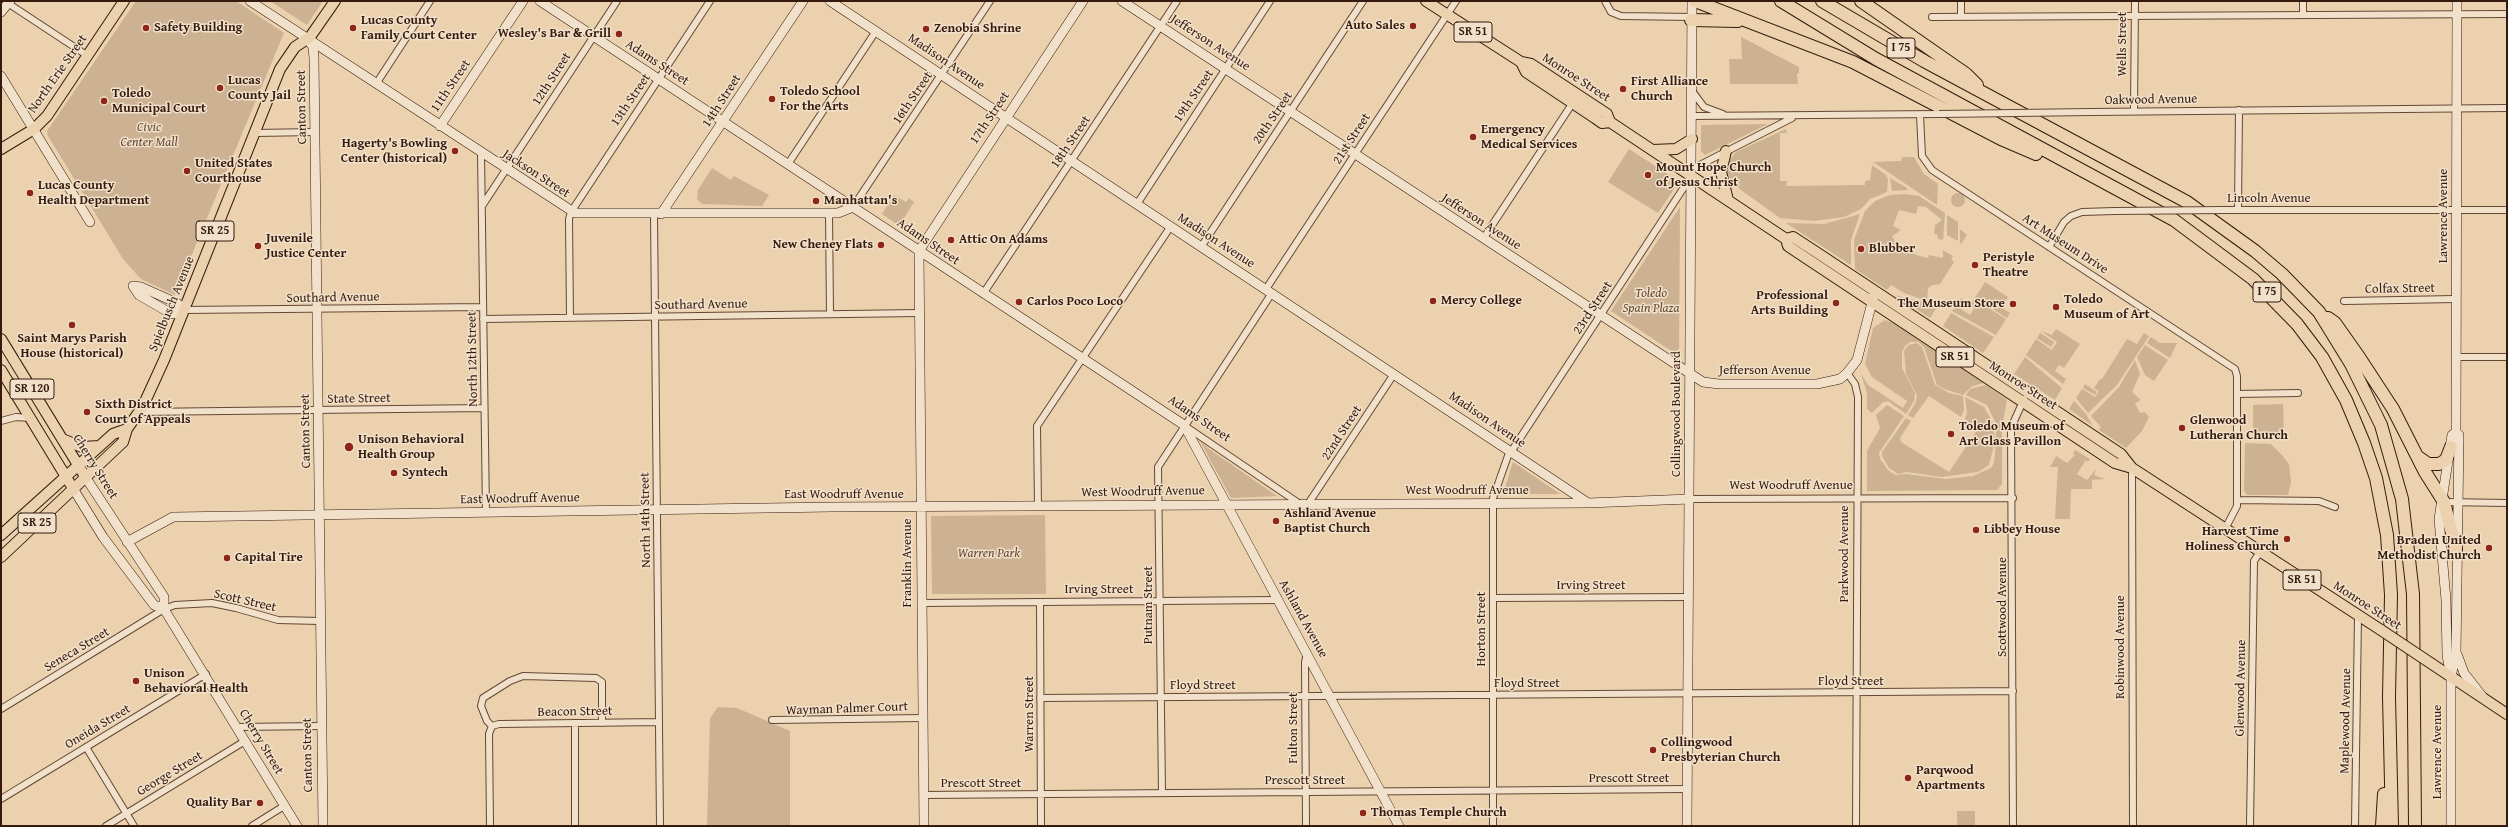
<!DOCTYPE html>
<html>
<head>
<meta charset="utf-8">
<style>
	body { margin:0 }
	#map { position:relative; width:2508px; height:827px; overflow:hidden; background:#ebd1ad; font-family:"Gentium Book Plus",serif }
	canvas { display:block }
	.frame { position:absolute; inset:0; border:2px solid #361a0e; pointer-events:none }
</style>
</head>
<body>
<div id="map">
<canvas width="2508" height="827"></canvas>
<div class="frame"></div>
</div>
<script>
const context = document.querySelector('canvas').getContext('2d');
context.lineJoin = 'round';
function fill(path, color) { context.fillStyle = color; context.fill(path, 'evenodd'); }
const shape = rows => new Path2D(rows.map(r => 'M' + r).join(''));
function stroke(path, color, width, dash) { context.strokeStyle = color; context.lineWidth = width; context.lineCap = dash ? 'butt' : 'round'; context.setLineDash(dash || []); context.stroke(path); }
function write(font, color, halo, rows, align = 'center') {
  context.font = font + ' "Gentium Book Plus",serif'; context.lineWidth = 3; context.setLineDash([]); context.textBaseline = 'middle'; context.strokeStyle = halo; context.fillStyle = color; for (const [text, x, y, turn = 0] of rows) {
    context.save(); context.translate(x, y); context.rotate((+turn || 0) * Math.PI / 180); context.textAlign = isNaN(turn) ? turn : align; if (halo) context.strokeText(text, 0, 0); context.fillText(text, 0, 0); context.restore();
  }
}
fill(shape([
	[136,1,236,1,284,33,175,295,141,279,123,259,48,136,47,131],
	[270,1,323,1,307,25],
	[1741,37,1799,67,1799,73,1797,74,1798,84,1730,84,1729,59,1742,59],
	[1768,124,1705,155,1701,151,1701,125],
	[1786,129,1787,133,1780,133,1780,181,1787,181,1786,186,1865,185,1865,181,1870,180,1872,165,1886,175,1888,179,1887,192,1870,199,1861,209,1844,217,1814,221,1780,218,1741,190,1729,180,1726,174,1728,162,1736,152],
	[1629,149,1677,180,1676,186,1658,213,1608,182],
	[1902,157,1914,157,1924,174,1938,184,1937,205,1873,162,1901,161],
	[712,168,731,180,734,176,769,195,762,206,702,204,697,199,698,190],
	[1890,178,1907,188,1907,190,1892,191],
	'1951 200a7 7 0 1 1 14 0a7 7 0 1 1-14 0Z',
	[1904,194,1919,196,1945,213,1943,240,1938,239,1937,234,1934,234,1935,225,1942,220,1926,207,1918,206,1916,214,1899,210,1893,226,1901,230,1892,236,1900,250,1911,244,1913,246,1909,250,1916,255,1928,258,1929,255,1943,258,1943,250,1953,256,1951,259,1954,262,1940,284,1932,285,1928,288,1927,301,1904,293,1891,285,1887,290,1855,269,1854,240,1865,211,1875,201,1890,195],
	[894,195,906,202,909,198,914,202,899,226,882,214],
	[1680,207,1679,356,1611,311],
	[1860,214,1851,240,1851,265,1786,223,1824,224],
	[1947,215,1958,222,1958,241,1947,235],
	[1960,229,1967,235,1961,244,1960,243],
	[1985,282,2008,297,2002,306,1996,301,1990,309,2006,319,1996,335,1952,311,1956,306,1970,315,1974,309,1960,300,1961,298,1971,304],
	[1895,295,1926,303,1937,307,1930,318],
	[1996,304,2010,313,2007,318,1993,309],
	[1951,313,1994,337,1983,353,1943,326],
	[1885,320,1895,324,1984,383,1972,386,1963,395,1944,389,1937,385,1924,347,1918,342,1910,342,1905,346,1902,352,1902,368,1915,393,1914,401,1906,414,1888,401,1883,402,1872,413,1867,409,1867,393,1861,374,1868,385,1903,408,1907,401,1872,377,1865,364,1873,328],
	[2056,329,2080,344,2064,368,2059,365,2055,371,2066,379,2063,384,2026,355,2036,339,2052,350,2057,342,2041,331,2052,335],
	[2040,333,2054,342,2051,347,2037,338],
	[2144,333,2149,336,2117,385,2088,413,2076,398,2082,389,2095,397,2099,391,2094,388,2100,379,2102,379,2127,339,2137,344],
	[2151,337,2160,343,2177,343,2170,358,2147,343],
	[1917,343,1922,347,1935,385,1949,393,1963,396,1964,410,1961,417,1929,396,1913,418,1908,415,1916,402,1917,395,1906,374,1904,351,1909,345],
	[2145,345,2168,360,2154,381,2145,375,2137,357],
	[2025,357,2062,388,2055,400,2014,374],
	[2135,360,2140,374,2132,392,2141,400,2135,403,2140,413,2145,412,2149,417,2142,431,2126,448,2099,430,2101,427,2091,416,2119,387],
	[2085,384,2097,392,2095,395,2083,388],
	[1986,385,2007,400,2002,427,2002,484,1997,490,1867,491,1867,451,1880,428,1876,415,1887,405,1904,416,1879,453,1880,459,1888,470,1895,475,1906,474,1946,479,1973,476,1991,468,1994,463,1996,442,1996,424,1987,405,1966,395,1970,389],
	[1965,397,1984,407,1993,423,1995,441,1989,465,1978,472,1941,477,1907,472,1898,474,1889,468,1882,456,1882,452,1906,418,1911,421,1900,438,1901,442,1949,472,1978,429,1965,419,1967,413],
	[2074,401,2086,414,2093,426,2069,409],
	[2283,404,2284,435,2253,436,2253,405],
	[1200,441,1209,449,1277,496,1231,498],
	[2245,443,2271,444,2282,455,2289,464,2291,482,2288,495,2247,495,2244,490],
	[2075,450,2090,459,2088,462,2086,460,2077,474,2087,480,2096,469,2094,475,2105,479,2092,480,2092,489,2071,489,2070,519,2055,519,2058,467,2050,467,2056,456,2067,463,2075,455,2073,453],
	[1513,462,1560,494,1503,494],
	[1045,515,1046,594,932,594,931,516],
	[718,707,737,708,790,731,790,826,707,826,710,718],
	[1957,811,1975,811,1975,826,1957,826]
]), '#ccb292');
const street = shape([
	[1605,1,1611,12,1621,16,1692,17],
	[2303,1,2303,15],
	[6,2,88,56],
	[1932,17,2507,14],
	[1961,17,1961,1],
	[376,84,430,1],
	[1692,91,1704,107,1723,114],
	[2134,111,2135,1],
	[2092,112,2507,108],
	[1920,115,1922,156,1932,170,2235,369,2237,376,2237,506,2225,529],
	[1691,116,1939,114],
	[255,133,315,132],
	[481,153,486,513],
	[788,164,876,31],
	[1692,169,1792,118],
	[1137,204,1270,1],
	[482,206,617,1],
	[853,207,990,1],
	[2224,210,2507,210],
	[2238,210,2239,110],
	[829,213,830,314],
	[654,214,660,826],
	[1483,239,1574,101],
	[1201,247,1363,1],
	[2049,247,2064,222,2071,216,2082,212,2115,211],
	[1266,289,1456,1],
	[983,294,1177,1],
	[2344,301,2456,299],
	[184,310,483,307],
	[570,318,569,219,571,212,710,1],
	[483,319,919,313],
	[2456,357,2507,357],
	[1847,373,1855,384,1858,397,1856,826],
	[2237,394,2298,393],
	[139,412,484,408],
	[1,421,16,417,30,418],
	[1185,426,1300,504],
	[1511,452,1690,178],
	[2132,468,2133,826],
	[1690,499,2013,498],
	[2237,500,2319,501,2335,507],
	[2443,502,2507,503],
	[1308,504,1394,374],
	[1491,504,1510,450],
	[1493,504,1493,826],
	[1038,506,1037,426,1171,226],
	[1493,598,1689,597],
	[1040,602,1041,826],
	[922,603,1277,600],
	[1040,698,2013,691],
	[1,709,164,609,175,605,212,603,236,608,278,620,320,621],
	[772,720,923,718],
	[575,723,575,826],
	[492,726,487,721,481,706,483,698,510,681,523,676,596,678,602,682,602,723],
	[492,726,499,724,659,722],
	[237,727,321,726],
	[86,747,134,826],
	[1162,793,1158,467,1272,293],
	[923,795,1687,789],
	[1,799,206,674],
	[106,826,245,741],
	[252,826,284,806],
	[490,826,489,734,492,726],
	[1306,826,1305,662,1307,654],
	[2013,826,2011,428,2024,399],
	[2250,826,2254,561,2260,552],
	[2355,826,2358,616]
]);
const secondary = shape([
	[250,1,575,213,838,213,853,207],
	[540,1,1184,425,1399,826],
	[830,1,1588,503],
	[1122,1,1703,382,1719,384,1817,384,1840,379,1847,373,1857,360,1875,291],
	[1,12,10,1],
	[308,39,313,47,314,58,323,826],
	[1,76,90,222],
	[440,126,523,1],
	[661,214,803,1],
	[133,286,141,287,177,303,184,310,173,314,165,310,139,295,133,286],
	[86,478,164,597,164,609,297,826],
	[74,490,103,537,154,605,164,609],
	[127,542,173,517,832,507,1588,503,1690,499],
	[2457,654,2464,673,2482,696],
	[2450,672,2447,655,2446,600,2439,519,2452,435,2456,432],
	[924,826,919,251,1083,1],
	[1687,826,1692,1],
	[2451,826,2451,677,2456,653,2459,435,2456,432,2457,1]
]);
const primary = shape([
	[1426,1,1521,62,1531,64,1607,114,1610,122],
	[1521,62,1526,72,1595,118,1602,123,1610,122,1786,239,1793,237,1816,252,2121,454,2132,468],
	[1,149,34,129,47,116,124,1],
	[1653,150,1676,149,1692,139],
	[1726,151,1721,172,1728,200],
	[1786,239,1788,246,1809,260,2115,463,2132,468,2381,630],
	[1,339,86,478],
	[1,370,74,490],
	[62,439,82,447,100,446],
	[1,535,113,434,127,429],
	[1,557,123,442,127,429,143,406,164,360,280,69,295,47,310,37,335,1],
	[2432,664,2507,714]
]);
const highway = shape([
	[1695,1,1853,62,2001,139,2036,154],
	[1781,1,1876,59,2174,220,2253,279,2297,324,2322,357,2346,400,2364,443,2376,478,2387,535,2391,595,2389,697,2392,826],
	[1822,1,1924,61,2187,202,2255,251,2282,274,2319,312,2351,364,2381,425,2402,499,2413,594,2415,826],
	[1861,1,1966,74,1977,85],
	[1691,20,1738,21],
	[2328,318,2335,323,2359,357,2393,409,2425,472,2444,502,2456,549],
	[2418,457,2428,464,2439,464,2446,460,2451,447],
	[2382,826,2384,794]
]);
stroke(street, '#634836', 8);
stroke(secondary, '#361a0e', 10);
stroke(primary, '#361a0e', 12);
stroke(highway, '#361a0e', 14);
stroke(street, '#f2e1ca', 6);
stroke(secondary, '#f2e1ca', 9);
stroke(primary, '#ebd1ad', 10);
stroke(highway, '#ebd1ad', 12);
const streetBridge = shape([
	[1939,114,2092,112],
	[2115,211,2224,210]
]);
const primaryBridge = shape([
	[2381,630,2432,664]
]);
stroke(streetBridge, '#634836', 8, []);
stroke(primaryBridge, '#361a0e', 12, []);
stroke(streetBridge, '#f2e1ca', 6);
stroke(primaryBridge, '#ebd1ad', 10);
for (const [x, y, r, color] of [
	[1413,26,4,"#8f2418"],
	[146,28,4,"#8f2418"],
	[353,28,4,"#8f2418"],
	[926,29,4,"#8f2418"],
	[619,34,4,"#8f2418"],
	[220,88,4,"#8f2418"],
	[1623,89,4,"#8f2418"],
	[772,99,4,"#8f2418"],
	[104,101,4,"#8f2418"],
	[1473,137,4,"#8f2418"],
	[455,151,4,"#8f2418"],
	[187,171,4,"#8f2418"],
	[1648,175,4,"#8f2418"],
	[30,193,4,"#8f2418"],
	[816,201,4,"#8f2418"],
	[951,240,4,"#8f2418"],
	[881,245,4,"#8f2418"],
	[258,246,4,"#8f2418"],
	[1861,249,4,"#8f2418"],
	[1975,265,4,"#8f2418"],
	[1433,301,4,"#8f2418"],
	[1019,302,4,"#8f2418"],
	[1836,303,4,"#8f2418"],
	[2013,304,4,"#8f2418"],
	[2056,307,4,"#8f2418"],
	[72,325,4,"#8f2418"],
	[87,412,4,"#8f2418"],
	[2182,428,4,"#8f2418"],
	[1951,434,4,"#8f2418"],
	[349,447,5,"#8f2418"],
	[394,473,4,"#8f2418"],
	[1276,521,4,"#8f2418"],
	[1976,530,4,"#8f2418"],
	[2287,539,4,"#8f2418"],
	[2489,548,4,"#8f2418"],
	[227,558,4,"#8f2418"],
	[136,681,4,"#8f2418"],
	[1653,750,4,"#8f2418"],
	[1908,778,4,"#8f2418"],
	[260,803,4,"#8f2418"],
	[1363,813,4,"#8f2418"]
]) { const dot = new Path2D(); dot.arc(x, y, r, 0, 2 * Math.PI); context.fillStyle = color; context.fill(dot); stroke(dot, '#f2e1ca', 1.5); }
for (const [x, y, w] of [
	[1473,32,38],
	[1901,48,28],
	[215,231,38],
	[2267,292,28],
	[1955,357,38],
	[32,389,44],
	[37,523,38],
	[2302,580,38]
]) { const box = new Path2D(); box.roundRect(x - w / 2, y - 10, w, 20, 3); context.fillStyle = '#f2e1ca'; context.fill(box); stroke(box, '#361a0e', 1); }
write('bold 12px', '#361a0e', null, [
	["SR 51",1473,32],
	["I 75",1901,48],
	["SR 25",215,231],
	["I 75",2267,292],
	["SR 51",1955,357],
	["SR 120",32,389],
	["SR 25",37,523],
	["SR 51",2302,580]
]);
write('bold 13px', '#361a0e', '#f2e1ca', [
	["Lucas County",361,21],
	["Family Court Center",361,36],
	["Auto Sales",1405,26,"right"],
	["Safety Building",154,28],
	["Zenobia Shrine",934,29],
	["Wesley's Bar & Grill",611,34,"right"],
	["Lucas",228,81],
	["County Jail",228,96],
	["First Alliance",1631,82],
	["Church",1631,97],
	["Toledo School",780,92],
	["For the Arts",780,107],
	["Toledo",112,94],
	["Municipal Court",112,109],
	["Emergency",1481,130],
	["Medical Services",1481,145],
	["Hagerty's Bowling",447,144,"right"],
	["Center (historical)",447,159,"right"],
	["United States",195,164],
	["Courthouse",195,179],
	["Mount Hope Church",1656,168],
	["of Jesus Christ",1656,183],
	["Lucas County",38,186],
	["Health Department",38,201],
	["Manhattan's",824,201],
	["Juvenile",266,239],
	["Justice Center",266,254],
	["Attic On Adams",959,240],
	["New Cheney Flats",873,245,"right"],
	["Blubber",1869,249],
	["Peristyle",1983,258],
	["Theatre",1983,273],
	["Professional",1828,296,"right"],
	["Arts Building",1828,311,"right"],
	["Toledo",2064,300],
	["Museum of Art",2064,315],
	["Mercy College",1441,301],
	["Carlos Poco Loco",1027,302],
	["The Museum Store",2005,304,"right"],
	["Saint Marys Parish",72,339,"center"],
	["House (historical)",72,354,"center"],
	["Sixth District",95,405],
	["Court of Appeals",95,420],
	["Glenwood",2190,421],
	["Lutheran Church",2190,436],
	["Toledo Museum of",1959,427],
	["Art Glass Pavillon",1959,442],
	["Unison Behavioral",358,440],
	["Health Group",358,455],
	["Syntech",402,473],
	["Ashland Avenue",1284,514],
	["Baptist Church",1284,529],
	["Libbey House",1984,530],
	["Harvest Time",2279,532,"right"],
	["Holiness Church",2279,547,"right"],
	["Braden United",2481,541,"right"],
	["Methodist Church",2481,556,"right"],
	["Capital Tire",235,558],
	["Unison",144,674],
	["Behavioral Health",144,689],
	["Collingwood",1661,743],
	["Presbyterian Church",1661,758],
	["Parqwood",1916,771],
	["Apartments",1916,786],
	["Quality Bar",252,803,"right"],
	["Thomas Temple Church",1371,813]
], 'left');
write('13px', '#361a0e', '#f2e1ca', [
	["Jefferson Avenue",1210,43,33],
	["Wells Street",2123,44,-90],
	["Madison Avenue",946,62,34],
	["Adams Street",657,63,33],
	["North Erie Street",58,74,-55],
	["Monroe Street",1576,78,33],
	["12th Street",552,79,-57],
	["11th Street",451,86,-56],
	["19th Street",1194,96,-56],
	["16th Street",913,98,-56],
	["13th Street",631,100,-56],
	["Oakwood Avenue",2151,100,-1],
	["14th Street",722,101,-57],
	["Canton Street",302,107,-91],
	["17th Street",990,118,-56],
	["20th Street",1273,118,-56],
	["21st Street",1352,139,-57],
	["18th Street",1071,142,-56],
	["Jackson Street",536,174,33],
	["Lincoln Avenue",2269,199],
	["Lawrence Avenue",2444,216,-90],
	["Jefferson Avenue",1481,222,33],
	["Madison Avenue",1216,241,33],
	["Adams Street",928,242,34],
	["Art Museum Drive",2065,244,33],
	["Colfax Street",2400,289,-1],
	["Southard Avenue",333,298,-1],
	["Spielbusch Avenue",172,304,-68],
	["Southard Avenue",701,305,-1],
	["23rd Street",1593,308,-57],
	["North 12th Street",473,359,-91],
	["Jefferson Avenue",1765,371],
	["Monroe Street",2023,386,33],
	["State Street",359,399,-1],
	["Collingwood Boulevard",1677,414,-90],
	["Adams Street",1199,419,34],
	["Madison Avenue",1487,420,34],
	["Canton Street",306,431,-91],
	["22nd Street",1342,433,-57],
	["Cherry Street",95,467,58],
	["West Woodruff Avenue",1791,486],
	["West Woodruff Avenue",1467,491],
	["West Woodruff Avenue",1143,492,-1],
	["East Woodruff Avenue",844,495],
	["East Woodruff Avenue",520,499,-1],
	["North 14th Street",646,520,-91],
	["Parkwood Avenue",1845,554,-90],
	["Franklin Avenue",908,563,-90],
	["Irving Street",1591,586],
	["Irving Street",1099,590],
	["Scott Street",245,601,13],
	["Putnam Street",1149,605,-90],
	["Monroe Street",2367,606,33],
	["Scottwood Avenue",2003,607,-90],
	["Ashland Avenue",1303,619,61],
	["Horton Street",1482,629,-90],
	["Robinwood Avenue",2121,647,-90],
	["Seneca Street",77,650,-31],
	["Floyd Street",1851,682],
	["Floyd Street",1527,684],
	["Floyd Street",1203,686],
	["Glenwood Avenue",2241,688,-89],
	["Wayman Palmer Court",847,709,-2],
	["Beacon Street",575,712,-1],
	["Warren Street",1030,714,-90],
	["Maplewood Avenue",2346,721,-89],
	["Oneida Street",98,727,-31],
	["Fulton Street",1294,728,-90],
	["Cherry Street",261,742,59],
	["Lawrence Avenue",2438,752,-90],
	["Canton Street",308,755,-91],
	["George Street",170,774,-31],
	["Prescott Street",1629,779],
	["Prescott Street",1305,781],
	["Prescott Street",981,784]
]);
write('italic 13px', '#634836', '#f2e1ca', [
	["Civic",149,128],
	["Center Mall",149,143],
	["Toledo",1651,294],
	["Spain Plaza",1651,309],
	["Warren Park",989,554]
]);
</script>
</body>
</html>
